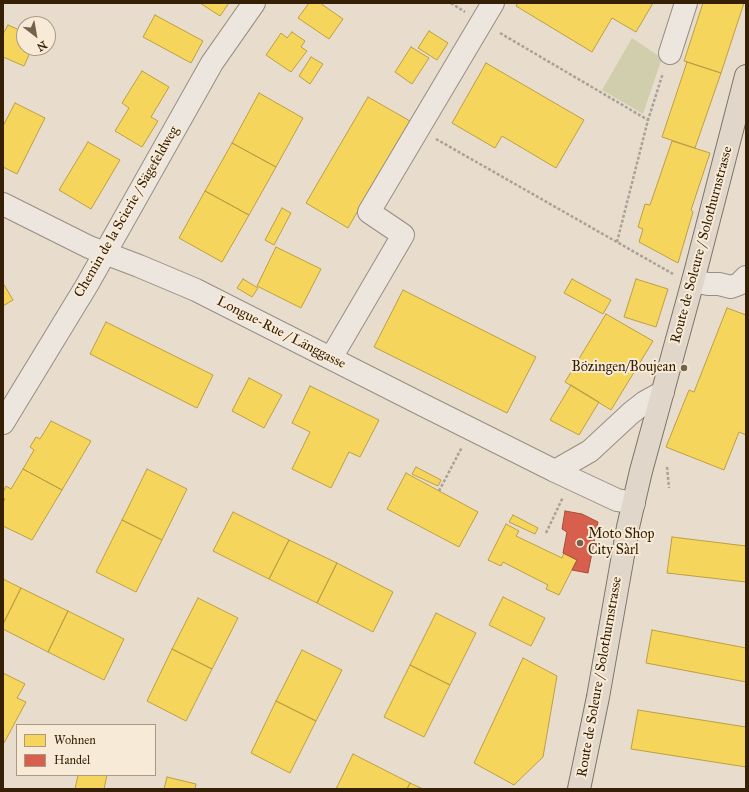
<!DOCTYPE html>
<html>
<head>
<meta charset="utf-8">
<style>
	body { margin:0 }
	#map { position:relative; width:749px; height:792px; overflow:hidden; background:#e8ddcd; font-family:"IM FELL Great Primer",serif }
	canvas { display:block }
	.frame { position:absolute; inset:0; border:4px solid #362005; pointer-events:none }
	.legend { position:absolute; left:16px; top:724px; width:140px; height:52px; box-sizing:border-box; background:#f7ebd7; border:1px solid #aa9a83; margin:0; padding:5px 7px; list-style:none; font-size:12px; color:#362005 }
	.legend li { display:flex; align-items:center; gap:8px; height:20px }
	.legend b { width:20px; border:1px solid #aa9a83 }
	.north { position:absolute; left:16px; top:16px; width:40px; height:40px; box-sizing:border-box; background:#f7ebd7; border:1px solid #aa9a83; border-radius:50%; rotate:149deg; font-size:11px; font-weight:700; line-height:16px; text-align:center; color:#362005 }
	.north::after { content:''; display:block; margin:auto; width:14px; height:18px; background:#74624b; clip-path:polygon(50% 0,100% 100%,50% 72%,0 100%) }
</style>
</head>
<body>
<div id="map">
<canvas width="749" height="792"></canvas>
<div class="frame"></div>
<ul class="legend">
<li><b style="height:11px;background:#f6d55c"></b>Wohnen</li>
<li><b style="height:11px;background:#d6604d"></b>Handel</li>
</ul>
<div class="north">N</div>
</div>
<script>
const context = document.querySelector('canvas').getContext('2d');
context.lineJoin = 'round';
function fill(path, color) { context.fillStyle = color; context.fill(path, 'evenodd'); }
const shape = rows => new Path2D(rows.map(r => 'M' + r).join(''));
function stroke(path, color, width, dash) { context.strokeStyle = color; context.lineWidth = width; context.lineCap = dash ? 'butt' : 'round'; context.setLineDash(dash || []); context.stroke(path); }
function write(font, color, halo, rows, align = 'center') {
  context.font = font + ' "IM FELL Great Primer",serif'; context.lineWidth = 4; context.setLineDash([]); context.textBaseline = 'middle'; context.strokeStyle = halo; context.fillStyle = color; for (const [text, x, y, turn = 0] of rows) {
    context.save(); context.translate(x, y); context.rotate((+turn || 0) * Math.PI / 180); context.textAlign = isNaN(turn) ? turn : align; if (halo) context.strokeText(text, 0, 0); context.fillText(text, 0, 0); context.restore();
  }
}
fill(shape([
	[632,38,662,58,643,114,602,90]
]), '#d0cead');
const homes = shape([
	[200,3,229,3,220,16,200,3],
	[309,3,320,3,343,19,329,39,298,18,309,3],
	[518,3,653,3,636,32,612,18,592,52,516,6,518,3],
	[703,3,744,3,721,73,684,61,703,3],
	[155,15,203,41,191,63,143,37,155,15],
	[8,25,24,32,24,48,32,48,24,66,3,57,3,34,8,25],
	[429,31,448,43,437,60,418,48,429,31],
	[292,32,305,41,301,47,307,51,291,72,266,55,281,33,287,38,292,32],
	[411,47,429,58,412,84,395,72,411,47],
	[311,57,323,64,310,84,299,76,311,57],
	[687,62,721,73,695,148,662,137,687,62],
	[486,63,584,120,556,168,502,136,495,148,452,123,486,63],
	[142,71,169,87,151,117,158,121,142,147,115,131,129,108,122,103,142,71],
	[259,93,303,118,276,167,232,143,259,93],
	[368,97,410,121,348,228,306,203,368,97],
	[15,103,45,118,17,174,3,167,3,126,15,103],
	[672,141,710,153,691,210,693,212,678,263,639,242,643,229,638,227,645,204,650,205,672,141],
	[88,142,120,160,91,209,59,190,88,142],
	[232,143,276,167,249,215,205,191,232,143],
	[205,191,249,215,222,262,179,238,205,191],
	[282,208,291,213,274,245,265,240,282,208],
	[276,247,321,269,301,308,257,286,276,247],
	[243,279,258,288,252,297,237,288,243,279],
	[572,279,611,300,603,314,564,293,572,279],
	[636,279,668,289,656,327,624,317,636,279],
	[3,283,13,300,3,306,3,283],
	[403,290,536,357,507,413,374,347,403,290],
	[727,308,746,315,746,435,739,432,724,470,666,447,689,390,694,392,727,308],
	[606,314,653,341,611,410,565,382,606,314],
	[106,322,213,375,197,408,90,354,106,322],
	[249,378,282,395,264,428,232,411,249,378],
	[571,385,599,402,579,435,550,420,571,385],
	[310,386,379,420,360,457,349,452,331,488,292,469,310,432,292,423,310,386],
	[51,421,91,441,62,490,23,469,34,450,30,447,36,437,40,439,51,421],
	[416,467,441,480,438,486,412,474,416,467],
	[23,469,62,490,32,540,3,526,3,502,5,499,3,498,3,492,6,486,11,489,23,469],
	[147,469,187,489,162,540,122,520,147,469],
	[406,473,478,512,459,547,387,509,406,473],
	[233,512,289,540,269,579,213,551,233,512],
	[513,515,538,528,535,534,509,522,513,515],
	[122,520,162,540,136,592,96,572,122,520],
	[506,524,519,531,516,536,562,558,564,553,577,560,559,595,546,589,548,585,503,562,501,566,488,560,506,524],
	[672,537,746,546,746,582,667,573,672,537],
	[289,540,337,563,317,603,269,579,289,540],
	[337,563,393,592,373,632,317,603,337,563],
	[3,579,21,588,3,624,3,579],
	[21,588,68,611,48,652,3,629,3,624,21,588],
	[503,597,545,618,531,646,489,625,503,597],
	[198,598,238,618,212,669,172,649,198,598],
	[68,611,124,639,104,680,48,652,68,611],
	[436,613,476,633,450,685,410,665,436,613],
	[652,630,746,648,746,682,646,663,652,630],
	[172,649,212,669,186,721,147,701,172,649],
	[302,650,342,670,316,721,276,701,302,650],
	[523,658,557,676,543,757,514,785,474,763,523,658],
	[410,665,450,685,424,737,384,717,410,665],
	[3,673,25,684,17,698,26,702,4,743,3,742,3,673],
	[276,701,316,721,290,773,251,753,276,701],
	[638,710,746,727,746,767,631,749,638,710],
	[353,754,410,783,407,789,336,789,353,754],
	[78,775,107,775,104,789,75,789,78,775],
	[167,777,196,784,195,789,164,789,167,777],
	[410,783,423,789,407,789,410,783]
]);
fill(homes, '#f6d55c');
stroke(homes, '#bc9f42', 1);
const shops = shape([
	[565,511,582,514,598,522,588,573,572,570,577,560,563,553,567,532,562,529,565,511]
]);
fill(shops, '#d6604d');
stroke(shops, '#a64d37', 1);
const minor = shape([
	[670,53,686,3],
	[3,204,89,247,139,266,196,290,423,405,555,471,617,500,634,503],
	[693,281,708,284,719,284,731,287,739,284,746,277],
	[331,358,403,235,369,212,493,3],
	[3,423,87,285,212,63,254,3],
	[555,471,590,451,631,413,645,402,663,392]
]);
const major = shape([
	[579,789,598,697,628,527,641,471,693,281,746,76]
]);
stroke(minor, '#978e82', 24);
stroke(major, '#7d7468', 24);
stroke(shape([
	[451,3,465,12],
	[500,33,648,120],
	[436,139,673,274],
	[617,242,648,120,663,73],
	[667,467,669,488],
	[439,491,462,447],
	[546,533,563,497]
]), '#a8a299', 2.5, [3, 2]);
stroke(minor, '#ece6de', 22);
stroke(major, '#e0d7ca', 22);
for (const [x, y, r, color] of [
	[684,368,4,"#74624b"],
	[580,543,4,"#74624b"]
]) { const dot = new Path2D(); dot.arc(x, y, r, 0, 2 * Math.PI); context.fillStyle = color; context.fill(dot); stroke(dot, '#f7ebd7', 1.5); }
write('14px', '#362005', '#f7ebd7', [
	["Chemin de la Scierie / Sägefeldweg",127,212,-60],
	["Route de Soleure / Solothurnstrasse",702,245,-75],
	["Longue-Rue / Länggasse",281,333,27],
	["Route de Soleure / Solothurnstrasse",600,677,-80]
]);
write('14px', '#362005', '#f7ebd7', [
	["Bözingen/Boujean",676,368],
	["Moto Shop",588,535,"left"],
	["City Sàrl",588,551,"left"]
], 'right');
</script>
</body>
</html>
